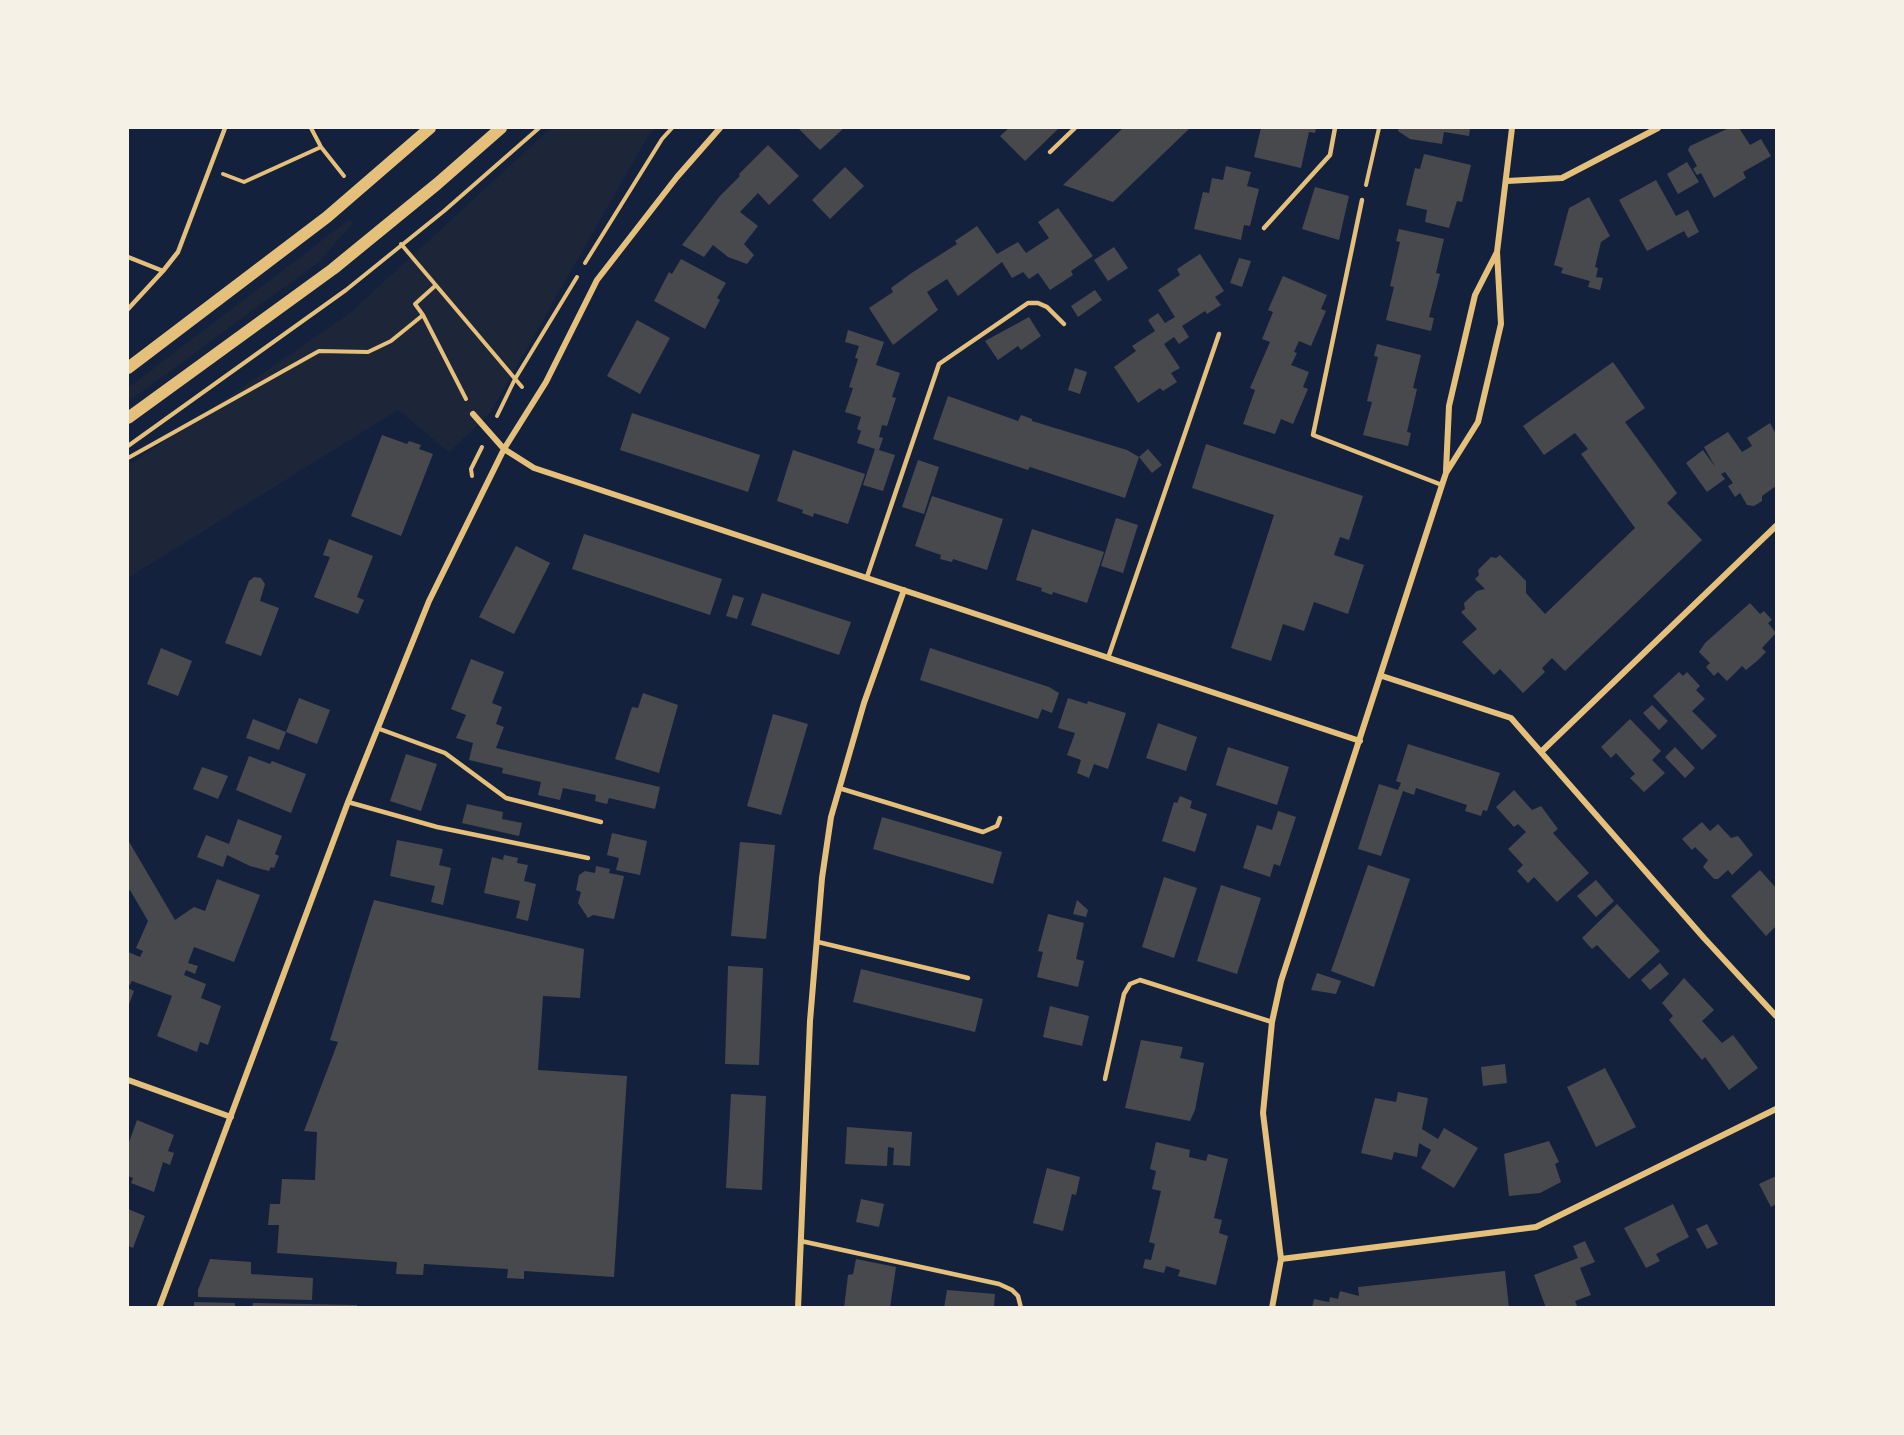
<!DOCTYPE html>
<html>
<head>
<meta charset="utf-8">
<style>
	body { margin:0 }
	#map { position:relative; width:1904px; height:1435px; overflow:hidden; background:#14213d; font-family:Montserrat,sans-serif }
	canvas { display:block }
	.frame { position:absolute; inset:0; border:129px solid #f6f1e7; pointer-events:none }
</style>
</head>
<body>
<div id="map">
<canvas width="1904" height="1435"></canvas>
<div class="frame"></div>
</div>
<script>
const context = document.querySelector('canvas').getContext('2d');
context.lineJoin = 'round';
function fill(path, color) { context.fillStyle = color; context.fill(path, 'evenodd'); }
const shape = rows => new Path2D(rows.map(r => 'M' + r).join(''));
function stroke(path, color, width, dash) { context.strokeStyle = color; context.lineWidth = width; context.lineCap = dash ? 'butt' : 'round'; context.setLineDash(dash || []); context.stroke(path); }
fill(shape([
	[551,128,656,128,648,136,490,413,449,452,398,410,128,578,128,466,350,313],
	[350,219,353,223,320,261,128,402,128,388]
]), '#1d2539');
fill(shape([
	[798,128,844,128,820,150],
	[1009,128,1059,128,1025,161,1000,136],
	[1123,128,1190,128,1113,202,1063,185],
	[1261,128,1316,128,1315,133,1309,132,1301,168,1254,157],
	[1399,128,1470,128,1469,136,1444,132,1442,144,1410,139,1398,131],
	[1729,128,1739,128,1750,145,1761,139,1771,156,1743,172,1746,178,1714,198,1701,173,1697,175,1693,169,1697,166,1688,150,1690,146],
	[768,145,799,176,769,205,758,193,740,212,758,226,744,244,754,255,747,264,728,257,713,245,704,257,682,245,720,196,740,176,739,174],
	[1424,154,1471,165,1462,202,1457,201,1449,228,1425,222,1427,210,1406,205,1415,168,1420,169],
	[1687,162,1699,182,1678,194,1667,174],
	[1226,166,1251,172,1247,186,1259,189,1250,226,1244,225,1241,240,1194,229,1203,192,1209,193,1212,178,1223,180],
	[845,167,864,186,830,219,812,200],
	[1656,180,1676,216,1688,210,1699,232,1688,238,1684,231,1647,251,1619,200],
	[1315,187,1349,196,1339,240,1302,229],
	[1589,197,1610,236,1601,242,1595,267,1598,268,1596,277,1603,278,1600,290,1588,287,1590,281,1561,273,1563,268,1554,265,1569,208],
	[1058,208,1093,256,1071,271,1073,275,1050,290,1038,273,1029,279,1023,272,1012,278,1002,262,958,296,947,279,927,292,938,310,893,345,869,308,893,292,891,288,913,272,957,244,955,241,977,226,997,254,1018,242,1026,253,1049,238,1038,222],
	[1399,229,1444,239,1436,273,1440,274,1429,317,1434,318,1431,331,1386,320,1394,287,1390,286,1400,242,1396,241],
	[1114,247,1128,268,1108,281,1094,260],
	[1200,254,1224,291,1215,297,1221,305,1207,314,1205,311,1182,326,1189,337,1179,344,1174,337,1164,344,1180,368,1171,373,1177,382,1163,391,1160,388,1138,403,1114,367,1136,351,1132,346,1155,331,1148,320,1158,313,1165,323,1175,317,1158,290,1180,275,1177,269],
	[1239,258,1251,261,1242,287,1230,283],
	[681,259,726,283,717,298,720,300,705,329,654,301,669,272,672,274],
	[1283,276,1327,295,1321,309,1326,311,1311,346,1299,341,1294,352,1297,353,1291,365,1309,372,1303,387,1308,389,1293,424,1281,419,1275,434,1243,424,1255,390,1250,388,1270,342,1262,339,1273,312,1268,310],
	[1095,290,1102,300,1078,317,1071,306],
	[1029,317,1041,336,1021,350,1018,346,998,360,985,341],
	[637,320,670,338,640,394,607,376],
	[848,330,884,342,876,365,900,373,892,397,896,398,887,426,882,425,879,437,883,438,879,450,895,455,883,491,863,485,875,449,857,443,861,431,857,429,861,417,845,412,853,388,849,387,858,359,855,358,859,346,845,342],
	[1377,344,1421,355,1413,388,1417,389,1407,432,1411,433,1408,446,1363,435,1372,402,1367,401,1378,357,1374,356],
	[1613,362,1645,408,1625,422,1677,493,1667,503,1702,540,1565,671,1552,658,1542,668,1545,672,1523,693,1500,669,1494,675,1462,642,1477,629,1461,612,1465,609,1464,603,1477,591,1485,589,1475,579,1479,575,1478,570,1491,557,1496,558,1500,555,1526,581,1526,593,1545,614,1635,528,1581,454,1588,449,1575,433,1544,455,1523,426],
	[1075,368,1087,372,1080,394,1068,390],
	[948,396,1018,421,1021,415,1032,419,1032,421,1127,450,1139,457,1148,449,1162,465,1152,473,1139,457,1125,498,1030,467,1028,470,933,439],
	[632,413,760,455,748,492,620,450],
	[1770,423,1776,434,1776,486,1762,496,1762,501,1754,506,1747,505,1740,493,1735,497,1728,486,1733,483,1725,472,1721,474,1725,479,1707,492,1686,463,1703,450,1716,468,1704,447,1728,432,1742,452,1752,446,1747,438],
	[382,435,407,444,409,441,421,445,419,449,433,454,401,536,351,516],
	[1206,444,1363,496,1349,540,1340,537,1334,555,1364,565,1348,614,1314,602,1304,631,1283,624,1271,661,1231,648,1274,515,1192,488],
	[793,450,865,474,848,524,814,513,813,517,802,513,803,510,777,501],
	[918,460,939,467,924,514,902,507],
	[932,496,1003,519,987,570,953,559,952,562,940,559,941,555,915,546],
	[1116,518,1138,525,1123,573,1101,566],
	[1032,529,1104,552,1087,603,1053,592,1052,595,1041,591,1042,588,1016,580],
	[584,534,722,579,710,615,572,569],
	[329,539,373,556,357,597,364,600,358,614,314,597,330,557,323,555],
	[516,546,550,563,514,634,479,617],
	[254,577,261,578,265,584,260,601,279,608,261,656,225,643,249,581],
	[762,593,851,622,839,655,751,625],
	[733,595,744,598,737,619,726,616],
	[1750,603,1760,614,1764,611,1772,620,1768,623,1776,633,1762,648,1766,652,1757,661,1746,670,1742,666,1727,681,1718,672,1714,676,1706,667,1710,663,1699,652,1705,643],
	[161,648,192,661,178,696,147,684],
	[930,648,1049,687,1059,693,1052,713,1042,709,1038,719,920,680],
	[471,659,504,672,492,703,502,707,496,724,504,727,496,748,660,787,655,809,609,798,607,804,595,801,596,795,563,788,560,800,547,797,538,795,541,782,502,773,503,768,469,760,473,743,456,738,466,715,451,709],
	[1679,672,1683,676,1687,672,1700,686,1696,690,1705,699,1692,711,1717,736,1702,750,1653,696],
	[643,693,678,705,659,773,615,759,632,707,638,708],
	[299,698,330,710,317,744,286,732,279,750,246,738,253,719,286,732],
	[1068,698,1087,704,1088,701,1126,713,1108,769,1094,764,1089,778,1077,773,1081,760,1067,755,1075,733,1058,728],
	[1652,705,1668,721,1659,730,1643,713],
	[773,714,808,724,781,815,747,806],
	[1630,719,1661,751,1652,760,1665,773,1644,792,1630,778,1635,774,1616,753,1611,758,1601,747],
	[1158,723,1197,737,1186,771,1146,758],
	[1408,744,1500,773,1487,811,1483,810,1481,816,1465,811,1467,805,1416,788,1414,795,1403,791,1381,856,1358,849,1379,784,1398,790,1401,783,1396,781],
	[1228,747,1289,767,1277,805,1216,785],
	[1675,747,1695,768,1685,778,1665,757],
	[406,754,437,764,421,811,390,801],
	[249,756,270,764,272,761,306,774,291,813,236,790],
	[202,767,228,776,218,799,193,789],
	[1514,790,1532,810,1541,806,1558,829,1553,833,1589,873,1557,902,1534,877,1528,883,1517,871,1523,865,1508,849,1526,832,1518,824,1514,827,1496,807],
	[1180,796,1192,801,1190,808,1207,814,1195,852,1162,841,1174,802,1177,803],
	[467,804,503,812,502,819,522,823,519,836,462,823],
	[1278,811,1296,817,1280,866,1274,864,1270,877,1243,868,1257,825,1272,830],
	[882,817,1002,852,993,884,873,849],
	[238,819,282,836,275,854,279,856,274,868,271,867,269,871,250,866,227,855,223,867,197,857,206,835,229,844],
	[1702,822,1710,831,1718,824,1731,838,1738,836,1753,855,1732,875,1728,870,1718,879,1714,879,1703,867,1708,860,1695,847,1692,850,1682,839],
	[612,833,647,841,640,875,616,870,619,858,607,855],
	[128,840,175,920,194,907,205,911,217,879,260,895,234,962,194,947,188,963,198,966,195,974,186,970,184,975,206,984,201,998,221,1006,208,1045,200,1042,197,1052,157,1036,172,996,132,981,128,988,134,991,128,1007,128,952,140,957,143,951,136,948,148,921,130,890,128,892],
	[397,840,443,849,439,865,451,868,443,905,431,902,435,886,390,876],
	[740,842,775,845,766,939,731,936],
	[504,855,518,858,517,863,528,865,524,881,536,884,528,921,516,918,520,901,484,893,492,857,503,860],
	[1368,865,1410,879,1374,987,1331,971],
	[596,866,610,869,609,873,624,876,614,919,593,915,588,918,578,903,581,892,576,890,579,875,585,871,595,873],
	[1760,870,1776,888,1776,926,1766,936,1731,896],
	[1164,877,1197,888,1174,958,1142,947],
	[1596,880,1614,901,1596,917,1577,896],
	[1221,885,1261,898,1237,974,1197,961],
	[374,900,584,949,580,998,543,996,538,1070,627,1076,614,1277,524,1271,524,1279,507,1278,508,1269,424,1264,423,1275,396,1274,397,1262,277,1253,279,1225,268,1225,270,1204,280,1204,282,1179,315,1180,317,1132,304,1131,338,1042,330,1040],
	[1077,900,1088,910,1086,917,1073,914],
	[1617,904,1660,951,1629,979,1597,945,1592,949,1582,938],
	[1048,914,1084,923,1076,959,1084,961,1078,987,1037,977,1043,952,1038,951],
	[1660,963,1669,974,1650,990,1641,980],
	[728,966,763,968,759,1065,725,1064],
	[861,969,983,999,975,1032,853,1002],
	[1317,973,1341,981,1336,994,1311,990],
	[1684,978,1714,1010,1702,1021,1722,1043,1733,1035,1758,1068,1729,1090,1705,1057,1702,1060,1669,1020,1673,1016,1662,1003],
	[1050,1006,1089,1016,1082,1046,1043,1037],
	[1141,1040,1183,1047,1180,1058,1204,1063,1195,1110,1190,1121,1125,1108],
	[1505,1064,1507,1083,1483,1086,1481,1067],
	[1605,1068,1636,1127,1596,1147,1567,1087],
	[1398,1092,1428,1098,1422,1129,1438,1139,1444,1128,1478,1148,1454,1188,1421,1168,1431,1150,1419,1143,1417,1157,1394,1152,1392,1160,1361,1153,1375,1098,1396,1102],
	[731,1094,766,1096,762,1190,726,1188],
	[137,1120,174,1135,168,1151,174,1153,170,1165,163,1162,154,1192,131,1183,133,1178,128,1176,128,1145],
	[847,1127,912,1132,910,1166,893,1165,894,1148,888,1147,887,1166,845,1164],
	[1549,1141,1559,1162,1555,1164,1561,1182,1540,1193,1509,1196,1504,1154],
	[1156,1142,1190,1150,1189,1157,1206,1161,1208,1154,1228,1159,1214,1218,1222,1220,1219,1233,1228,1236,1216,1285,1178,1276,1180,1270,1166,1266,1164,1273,1143,1268,1145,1259,1151,1260,1155,1244,1149,1242,1161,1191,1152,1189,1156,1171,1150,1169],
	[1047,1168,1080,1177,1076,1195,1072,1194,1063,1231,1033,1223],
	[1776,1176,1776,1204,1771,1207,1759,1184],
	[861,1199,884,1204,879,1227,856,1222],
	[1673,1204,1689,1237,1656,1254,1660,1261,1646,1268,1624,1228],
	[128,1209,145,1216,133,1248,128,1246],
	[1707,1224,1718,1244,1707,1249,1696,1229],
	[1585,1241,1595,1262,1580,1268,1591,1295,1575,1301,1578,1308,1546,1308,1534,1275,1578,1258,1573,1246],
	[210,1259,251,1262,251,1274,313,1278,312,1300,198,1297,198,1290],
	[856,1259,896,1267,890,1308,844,1308,848,1275,853,1274],
	[1505,1271,1509,1308,1312,1308,1314,1299,1329,1302,1330,1297,1338,1299,1340,1291,1359,1296,1358,1287],
	[947,1290,995,1294,994,1306,944,1308],
	[194,1302,235,1303,235,1308,194,1308],
	[253,1303,357,1305,357,1308,252,1308]
]), '#48494c');
stroke(shape([
	[311,128,321,147,344,176],
	[223,174,244,182,321,147],
	[1366,185,1379,128],
	[401,244,522,387],
	[585,263,662,139,672,128],
	[423,315,415,304,435,286],
	[497,416,515,379,577,277],
	[128,446,346,290,444,211,539,128],
	[128,458,319,351,368,352,391,341,423,315,466,399],
	[472,476,471,469,482,447]
]), '#e5c07b', 4);
stroke(shape([
	[1050,152,1075,128],
	[1362,200,1313,435,1442,485],
	[1264,228,1330,155,1335,128],
	[128,257,163,271,178,252,225,128],
	[128,309,163,271],
	[867,577,939,364,1028,303,1038,303,1047,307,1064,324],
	[1108,658,1219,334],
	[377,728,445,753,506,798,601,822],
	[839,788,983,832,997,826,1000,818],
	[348,802,437,827,588,858],
	[818,942,968,978],
	[1105,1079,1124,994,1130,984,1140,980,1272,1022],
	[801,1241,999,1284,1012,1290,1018,1296,1021,1308]
]), '#e5c07b', 4.5);
stroke(shape([
	[1507,181,1562,178,1658,128],
	[473,414,504,449,534,468,1360,741],
	[1446,471,1449,406,1475,295,1497,252],
	[1382,676,1511,718,1704,938,1776,1016],
	[1542,751,1776,526],
	[128,1080,231,1117],
	[1281,1259,1536,1227,1776,1109],
	[159,1308,348,802,429,601,504,449,546,382,597,280,677,177,720,128],
	[798,1308,810,1021,822,878,831,817,864,703,904,590],
	[1272,1308,1281,1259,1263,1113,1272,1022,1281,981,1442,485,1446,473,1478,422,1501,324,1497,252,1512,128]
]), '#e5c07b', 6);
stroke(shape([
	[128,368,327,217,430,128],
	[128,418,333,269,437,184,501,128]
]), '#e5c07b', 12);
</script>
</body>
</html>
